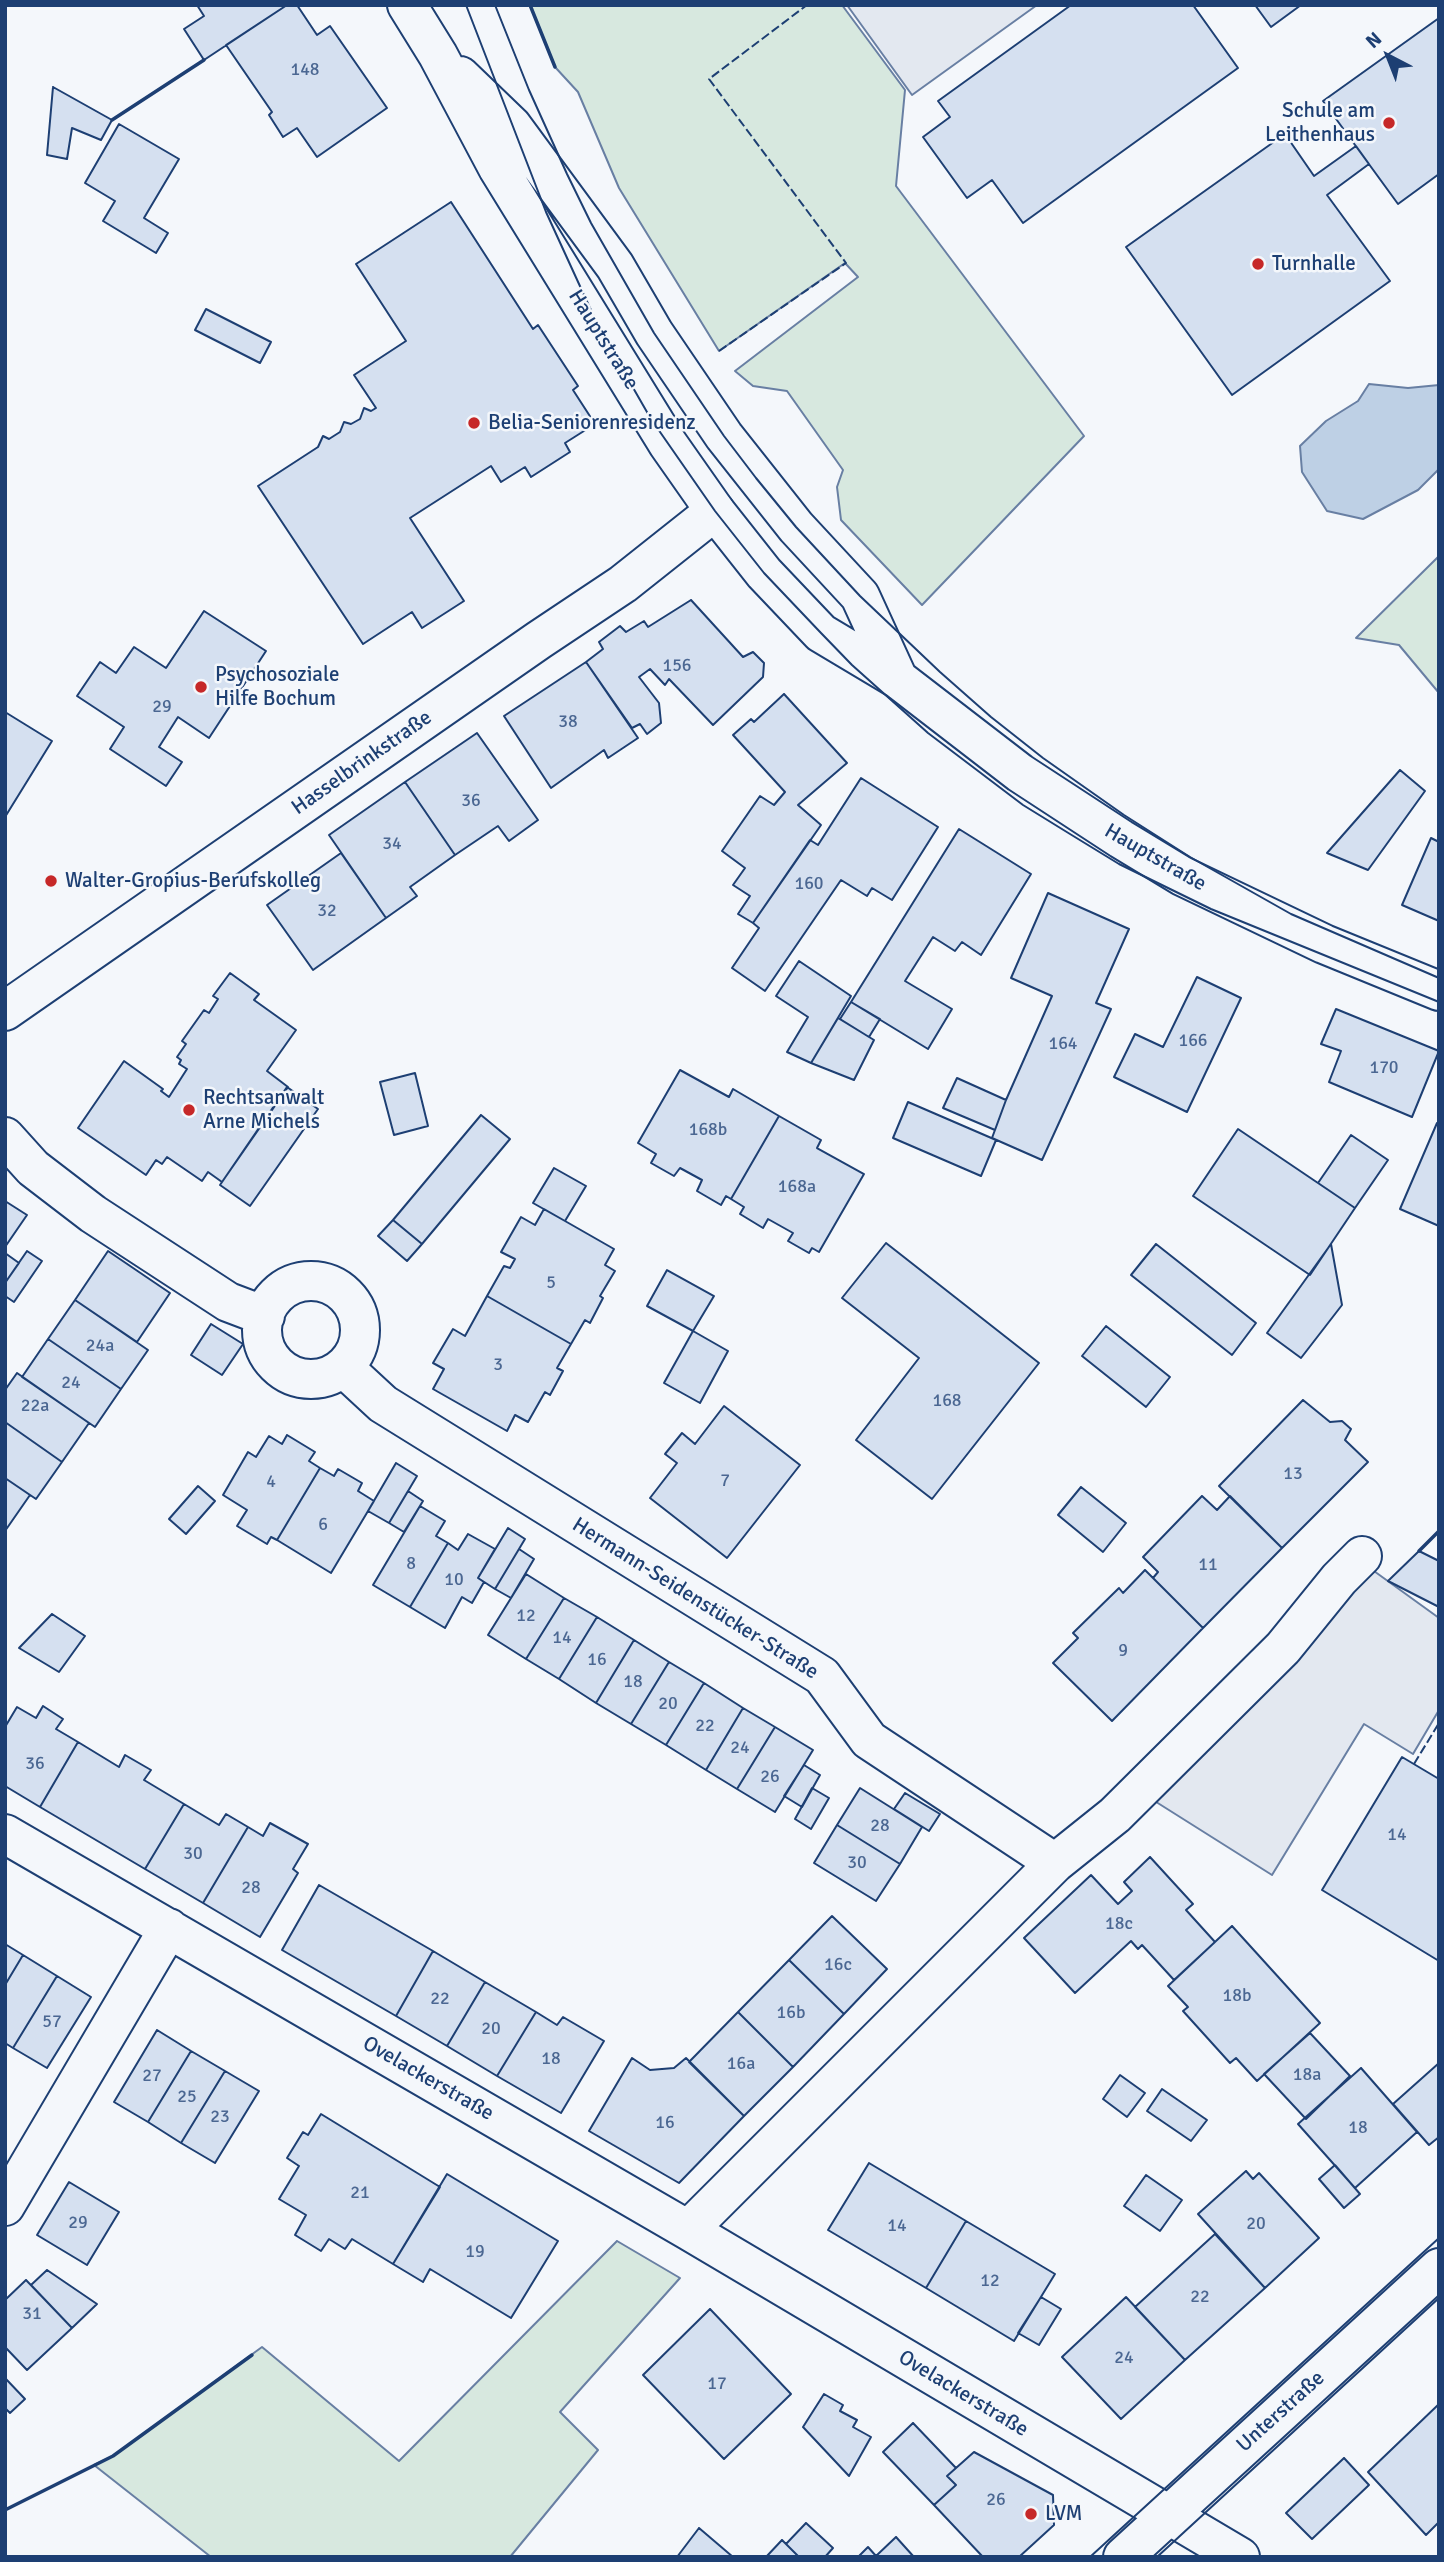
<!DOCTYPE html>
<html>
<head>
<meta charset="utf-8">
<style>
	body { margin:0 }
	#map { position:relative; width:1444px; height:2562px; overflow:hidden; background:#f4f7fb; font-family:Signika,sans-serif }
	canvas { display:block }
	.frame { position:absolute; inset:0; border:7px solid #1d3f73; pointer-events:none }
	.north { position:absolute; left:1353px; top:21px; width:70px; height:70px; -webkit-text-stroke:5px #f4f7fb; paint-order:stroke; rotate:318deg; font-size:19px; font-weight:700; line-height:28px; text-align:center; color:#1d3f73 }
	.north::after { content:''; display:block; margin:auto; width:24px; height:32px; background:#1d3f73; clip-path:polygon(50% 0,100% 100%,50% 72%,0 100%) }
</style>
</head>
<body>
<div id="map">
<canvas width="1444" height="2562"></canvas>
<div class="frame"></div>
<div class="north">N</div>
</div>
<script>
const context = document.querySelector('canvas').getContext('2d');
context.lineJoin = 'round';
function fill(path, color) { context.fillStyle = color; context.fill(path, 'evenodd'); }
const shape = rows => new Path2D(rows.map(r => 'M' + r).join(''));
function stroke(path, color, width, dash) { context.strokeStyle = color; context.lineWidth = width; context.lineCap = dash ? 'butt' : 'round'; context.setLineDash(dash || []); context.stroke(path); }
function write(font, color, halo, rows, align = 'center') {
  context.font = font + ' Signika,sans-serif'; context.lineWidth = 5; context.setLineDash([]); context.textBaseline = 'middle'; context.strokeStyle = halo; context.fillStyle = color; for (const [text, x, y, turn = 0] of rows) {
    context.save(); context.translate(x, y); context.rotate((+turn || 0) * Math.PI / 180); context.textAlign = isNaN(turn) ? turn : align; if (halo) context.strokeText(text, 0, 0); context.fillText(text, 0, 0); context.restore();
  }
}
const green = shape([
	[530,5,842,5,905,90,896,186,1084,436,922,605,841,520,837,487,843,470,787,391,753,386,735,371,858,277,845,263,719,351,619,188,578,92,555,67,530,5],
	[1439,556,1439,693,1399,645,1356,638,1439,556],
	[617,2241,680,2278,560,2412,598,2450,510,2557,211,2557,94,2465,113,2456,262,2347,399,2461,617,2241]
]);
fill(green, '#d7e8df');
stroke(green, '#687fa3', 2);
const parking = shape([
	[847,5,1037,5,912,95,847,5],
	[1367,1566,1439,1618,1439,1710,1413,1754,1364,1724,1272,1875,1153,1800,1367,1566]
]);
fill(parking, '#e3e8f0');
stroke(parking, '#687fa3', 2);
const water = shape([
	[1369,384,1408,388,1439,385,1439,469,1418,490,1363,519,1327,511,1302,472,1300,446,1326,421,1358,401,1369,384]
]);
fill(water, '#bed0e5');
stroke(water, '#687fa3', 2);
const building = shape([
	[197,5,287,5,204,60,184,29,204,16,197,5],
	[287,5,297,5,317,35,330,26,387,108,317,157,297,128,283,137,269,115,272,112,226,45,287,5],
	[1071,5,1193,5,1238,68,1023,223,992,180,967,198,923,137,950,117,938,101,1071,5],
	[1255,5,1301,5,1271,27,1255,5],
	[1439,18,1439,174,1398,204,1323,101,1439,18],
	[53,87,112,120,101,140,72,128,67,159,47,155,53,87],
	[119,124,179,159,144,218,168,233,156,253,103,221,115,201,85,183,119,124],
	[1285,134,1314,176,1356,146,1369,164,1327,195,1390,281,1232,395,1126,247,1285,134],
	[451,202,533,329,538,325,578,386,573,390,595,424,565,443,570,452,531,477,525,467,501,482,491,466,410,518,464,601,422,628,412,612,363,644,258,486,318,447,323,436,329,439,340,432,344,422,351,424,360,419,364,408,371,411,376,408,354,375,406,341,356,264,451,202],
	[206,309,271,342,260,363,195,330,206,309],
	[691,600,743,657,753,652,764,663,763,677,713,725,669,679,665,685,650,669,639,677,659,703,661,723,647,734,640,724,632,728,586,662,603,649,599,642,620,626,626,632,644,621,648,627,691,600],
	[204,611,266,651,209,738,178,717,159,747,182,762,166,786,110,749,124,727,77,696,100,662,116,673,134,647,166,668,204,611],
	[586,662,638,738,608,758,604,750,551,788,504,716,586,662],
	[784,694,847,763,798,805,821,825,753,923,738,914,750,896,733,885,745,868,722,851,760,796,774,805,785,792,733,735,751,719,754,722,784,694],
	[5,712,52,741,5,817,5,712],
	[477,733,538,820,509,841,498,826,455,855,405,782,477,733],
	[1400,770,1425,791,1368,870,1327,853,1400,770],
	[861,778,938,827,892,900,872,888,867,896,841,880,765,991,732,968,759,928,753,923,810,840,818,845,861,778],
	[405,782,455,855,410,887,417,896,386,918,329,835,405,782],
	[959,829,1031,874,981,955,962,942,955,951,933,937,905,981,952,1009,928,1049,851,1002,959,829],
	[1431,838,1439,842,1439,921,1402,905,1431,838],
	[341,853,386,918,313,970,267,905,341,853],
	[1048,893,1129,929,1096,1003,1111,1009,1042,1160,992,1138,1006,1100,1052,996,1011,978,1048,893],
	[799,961,851,996,811,1063,787,1052,808,1017,776,996,799,961],
	[230,973,259,994,254,1000,296,1030,267,1071,288,1087,222,1182,208,1172,202,1181,167,1157,162,1164,156,1160,146,1175,78,1128,124,1061,163,1089,161,1091,169,1097,187,1069,179,1064,181,1060,177,1057,186,1044,182,1041,204,1010,209,1013,218,999,213,996,230,973],
	[1197,977,1241,998,1187,1112,1114,1077,1135,1034,1163,1047,1197,977],
	[851,1002,880,1019,869,1037,840,1019,851,1002],
	[1336,1009,1439,1051,1412,1117,1329,1082,1341,1051,1321,1044,1336,1009],
	[838,1018,874,1040,854,1080,811,1063,838,1018],
	[680,1070,729,1097,733,1089,779,1116,731,1199,726,1196,721,1205,697,1191,702,1180,680,1168,674,1176,651,1163,656,1154,638,1143,680,1070],
	[415,1073,428,1126,394,1135,380,1082,415,1073],
	[957,1078,1006,1100,995,1130,943,1108,957,1078],
	[287,1087,318,1109,250,1206,220,1185,287,1087],
	[908,1102,996,1140,981,1176,893,1138,908,1102],
	[481,1115,510,1139,422,1244,393,1220,481,1115],
	[779,1116,821,1140,817,1148,864,1174,819,1252,812,1248,809,1253,788,1241,793,1233,768,1219,763,1228,740,1214,744,1207,731,1199,779,1116],
	[1437,1123,1439,1123,1439,1226,1400,1209,1437,1123],
	[1238,1129,1355,1208,1310,1275,1193,1196,1238,1129],
	[1351,1135,1388,1160,1355,1208,1318,1183,1351,1135],
	[554,1168,586,1186,565,1221,533,1203,554,1168],
	[5,1201,27,1215,5,1247,5,1201],
	[544,1209,614,1249,605,1265,615,1271,600,1296,603,1298,590,1323,585,1320,571,1344,487,1296,504,1266,510,1268,515,1259,501,1252,521,1217,535,1225,544,1209],
	[393,1220,422,1244,407,1261,378,1236,393,1220],
	[886,1243,1039,1363,932,1499,856,1440,919,1358,842,1298,886,1243],
	[1156,1244,1256,1323,1232,1355,1131,1275,1156,1244],
	[1331,1244,1342,1305,1301,1358,1267,1333,1331,1244],
	[27,1251,42,1261,14,1302,5,1296,5,1283,27,1251],
	[108,1251,170,1293,137,1342,75,1300,108,1251],
	[5,1253,19,1263,5,1283,5,1253],
	[667,1270,714,1296,693,1331,647,1306,667,1270],
	[487,1296,571,1344,557,1368,563,1371,550,1395,545,1392,528,1422,515,1415,507,1431,433,1389,444,1369,433,1363,453,1329,465,1336,487,1296],
	[75,1300,148,1350,121,1389,48,1339,75,1300],
	[211,1324,243,1344,222,1375,191,1355,211,1324],
	[1106,1326,1170,1377,1146,1407,1082,1356,1106,1326],
	[693,1331,728,1351,700,1403,664,1383,693,1331],
	[48,1339,121,1389,95,1427,22,1377,48,1339],
	[17,1373,89,1423,62,1462,5,1422,5,1390,17,1373],
	[1303,1400,1330,1422,1342,1421,1351,1429,1345,1440,1368,1462,1282,1548,1219,1486,1303,1400],
	[724,1406,800,1465,727,1558,650,1498,677,1463,665,1454,682,1433,695,1444,724,1406],
	[5,1422,62,1462,36,1499,5,1478,5,1422],
	[287,1435,315,1452,309,1461,320,1468,277,1540,271,1537,267,1544,237,1526,247,1510,223,1495,248,1452,256,1457,269,1436,282,1444,287,1435],
	[396,1463,417,1476,389,1523,368,1511,396,1463],
	[320,1468,334,1476,338,1469,362,1483,358,1491,374,1501,331,1573,277,1540,320,1468],
	[5,1478,30,1495,5,1531,5,1478],
	[198,1486,215,1501,186,1534,169,1519,198,1486],
	[1081,1487,1126,1523,1103,1552,1058,1515,1081,1487],
	[408,1491,423,1501,404,1532,389,1523,408,1491],
	[1202,1496,1217,1510,1230,1496,1282,1548,1203,1628,1153,1578,1158,1572,1143,1557,1202,1496],
	[420,1506,445,1521,436,1536,448,1543,410,1607,373,1585,420,1506],
	[508,1528,525,1539,495,1589,478,1578,508,1528],
	[468,1534,495,1549,478,1578,484,1582,472,1603,462,1597,445,1628,410,1607,448,1543,458,1550,468,1534],
	[519,1549,534,1559,511,1598,495,1589,519,1549],
	[1419,1551,1439,1561,1439,1607,1388,1581,1419,1551],
	[1145,1570,1203,1628,1112,1721,1053,1663,1078,1638,1073,1633,1119,1588,1123,1593,1145,1570],
	[526,1574,564,1598,526,1659,488,1635,526,1574],
	[564,1598,597,1617,559,1679,526,1659,564,1598],
	[52,1614,85,1636,59,1672,19,1648,52,1614],
	[597,1617,634,1640,596,1703,559,1679,597,1617],
	[634,1640,669,1662,631,1724,596,1703,634,1640],
	[669,1662,704,1683,666,1745,631,1724,669,1662],
	[704,1683,743,1708,706,1770,666,1745,704,1683],
	[43,1706,63,1719,56,1729,78,1742,40,1807,5,1786,5,1727,17,1707,36,1718,43,1706],
	[743,1708,775,1727,737,1789,706,1770,743,1708],
	[775,1727,813,1750,775,1812,737,1789,775,1727],
	[78,1742,119,1767,125,1755,151,1770,144,1780,184,1804,145,1869,40,1807,78,1742],
	[1402,1757,1439,1779,1439,1961,1322,1890,1402,1757],
	[804,1765,820,1775,802,1807,784,1796,804,1765],
	[812,1788,829,1798,811,1829,795,1819,812,1788],
	[860,1788,922,1827,900,1864,837,1825,860,1788],
	[905,1793,940,1814,929,1831,894,1809,905,1793],
	[184,1804,219,1825,226,1814,248,1827,203,1903,145,1869,184,1804],
	[270,1823,308,1844,293,1869,298,1873,260,1937,203,1903,248,1827,263,1836,270,1823],
	[837,1825,900,1864,876,1901,814,1863,837,1825],
	[1150,1857,1193,1904,1186,1910,1215,1942,1174,1980,1142,1945,1138,1949,1131,1941,1075,1993,1024,1938,1091,1875,1118,1904,1132,1891,1124,1882,1150,1857],
	[319,1885,433,1951,396,2016,282,1950,319,1885],
	[832,1916,887,1969,844,2014,789,1960,832,1916],
	[1232,1926,1320,2023,1257,2081,1236,2058,1230,2063,1183,2011,1188,2007,1168,1986,1232,1926],
	[5,1944,23,1955,5,1985,5,1944],
	[433,1951,485,1982,447,2046,396,2016,433,1951],
	[23,1955,57,1976,13,2048,5,2043,5,1985,23,1955],
	[789,1960,844,2014,793,2067,738,2012,789,1960],
	[57,1976,91,1997,47,2068,13,2048,57,1976],
	[485,1982,536,2012,497,2076,447,2046,485,1982],
	[536,2012,557,2025,563,2017,604,2041,561,2113,497,2076,536,2012],
	[738,2012,793,2067,744,2116,689,2062,738,2012],
	[157,2030,191,2051,148,2122,114,2102,157,2030],
	[1310,2033,1350,2076,1306,2119,1264,2074,1310,2033],
	[191,2051,225,2071,181,2143,148,2122,191,2051],
	[632,2058,650,2070,674,2068,686,2058,744,2116,679,2183,589,2131,632,2058],
	[1439,2063,1439,2137,1429,2145,1393,2104,1439,2063],
	[1361,2068,1417,2132,1355,2188,1298,2124,1361,2068],
	[225,2071,259,2091,215,2163,181,2143,225,2071],
	[1120,2075,1145,2093,1127,2117,1103,2099,1120,2075],
	[1162,2089,1207,2120,1191,2141,1147,2111,1162,2089],
	[321,2114,440,2187,393,2264,352,2239,345,2249,329,2239,321,2251,295,2235,306,2215,279,2199,299,2166,287,2158,303,2132,308,2135,321,2114],
	[869,2163,966,2221,926,2288,828,2230,869,2163],
	[1335,2165,1360,2194,1344,2208,1319,2179,1335,2165],
	[1246,2171,1253,2179,1259,2173,1319,2238,1265,2288,1198,2214,1246,2171],
	[447,2174,558,2241,511,2318,430,2269,423,2282,393,2264,447,2174],
	[1146,2175,1182,2200,1160,2231,1124,2206,1146,2175],
	[69,2182,119,2212,87,2265,37,2235,69,2182],
	[966,2221,1055,2274,1014,2341,926,2288,966,2221],
	[1215,2234,1265,2288,1185,2360,1135,2307,1215,2234],
	[47,2270,97,2304,72,2328,31,2285,47,2270],
	[26,2280,72,2328,27,2370,5,2347,5,2300,26,2280],
	[1041,2297,1061,2309,1039,2345,1018,2333,1041,2297],
	[1126,2297,1185,2360,1121,2419,1062,2357,1126,2297],
	[710,2309,791,2394,724,2459,643,2375,710,2309],
	[5,2378,25,2399,10,2413,5,2408,5,2378],
	[824,2394,843,2405,840,2411,857,2420,853,2427,871,2437,849,2476,803,2427,824,2394],
	[1439,2404,1439,2522,1426,2535,1368,2472,1439,2404],
	[913,2423,956,2468,947,2476,956,2485,934,2505,883,2452,913,2423],
	[974,2452,1053,2495,1054,2525,1019,2557,983,2557,934,2505,956,2485,947,2476,974,2452],
	[1344,2458,1369,2485,1312,2539,1286,2513,1344,2458],
	[806,2523,833,2548,825,2557,799,2557,786,2544,806,2523],
	[699,2528,733,2557,677,2557,699,2528],
	[896,2537,914,2557,858,2557,868,2547,876,2556,896,2537],
	[782,2540,799,2557,766,2557,782,2540]
]);
fill(building, '#d5e0f0');
stroke(building, '#1d3f73', 2);
const minor = shape([
	[5,1011,539,640,623,584,715,511],
	[5,1137,33,1168,93,1214,228,1302,265,1316],
	'262 1330a49 49 0 1 1 98 0a49 49 0 1 1-98 0Z',
	[343,1367,383,1404,822,1676,869,1740,1055,1863,1115,1815,1283,1648,1339,1579,1362,1556],
	[5,1834,688,2230,1240,2557],
	[5,2206,169,1928],
	[688,2230,1055,1863]
]);
const major = shape([
	[407,5,438,55,498,168,668,444,715,511,764,573,821,633,898,679,1020,773,1121,839,1182,876,1324,944,1439,991],
	[460,76,512,126,615,266,654,333,724,436,796,527,860,596,898,679],
	[1123,2557,1439,2268]
]);
stroke(minor, '#1d3f73', 42);
stroke(major, '#1d3f73', 42);
stroke(minor, '#f4f7fb', 38);
stroke(major, '#f4f7fb', 38);
stroke(shape([
	[466,5,546,212,601,332,651,419,715,511,764,573,821,633,852,665,928,733,1023,805,1070,834,1119,864,1211,909,1439,1002],
	[495,5,529,90,567,174,591,223,654,333,724,436,756,478,796,527,860,596,940,672,991,717,1043,758,1124,815,1190,857,1291,914,1439,978],
	[1090,2557,1439,2238],
	[1157,2557,1439,2298]
]), '#1d3f73', 2);
stroke(shape([
	[719,351,846,263,709,79,807,5],
	[1414,1764,1439,1723]
]), '#1d3f73', 2, [9, 3.5]);
stroke(shape([
	[530,5,555,67],
	[112,120,204,60],
	[1419,1551,1439,1531],
	[5,2510,113,2456,252,2355]
]), '#1d3f73', 3.5);
for (const [x, y, r, color] of [
	[1389,123,7,"#c62828"],
	[1258,264,7,"#c62828"],
	[474,423,7,"#c62828"],
	[201,687,7,"#c62828"],
	[51,881,7,"#c62828"],
	[189,1110,7,"#c62828"],
	[1031,2514,7,"#c62828"]
]) { const dot = new Path2D(); dot.arc(x, y, r, 0, 2 * Math.PI); context.fillStyle = color; context.fill(dot); stroke(dot, '#f4f7fb', 2.5); }
write('18px', '#4b6792', null, [
	["148",305,70],
	["156",677,666],
	["29",162,707],
	["38",568,722],
	["36",471,801],
	["34",392,844],
	["160",809,884],
	["32",327,911],
	["166",1193,1041],
	["164",1063,1044],
	["170",1384,1068],
	["168b",708,1130],
	["168a",797,1187],
	["5",551,1283],
	["24a",100,1346],
	["3",498,1365],
	["24",71,1383],
	["168",947,1401],
	["22a",35,1406],
	["13",1293,1474],
	["7",725,1481],
	["4",271,1482],
	["6",323,1525],
	["8",411,1564],
	["11",1208,1565],
	["10",454,1580],
	["12",526,1616],
	["14",562,1638],
	["9",1123,1651],
	["16",597,1660],
	["18",633,1682],
	["20",668,1704],
	["22",705,1726],
	["24",740,1748],
	["36",35,1764],
	["26",770,1777],
	["28",880,1826],
	["14",1397,1835],
	["30",193,1854],
	["30",857,1863],
	["28",251,1888],
	["18c",1119,1924],
	["16c",838,1965],
	["18b",1237,1996],
	["22",440,1999],
	["16b",791,2013],
	["57",52,2022],
	["20",491,2029],
	["18",551,2059],
	["16a",741,2064],
	["18a",1307,2075],
	["27",152,2076],
	["25",187,2097],
	["23",220,2117],
	["16",665,2123],
	["18",1358,2128],
	["21",360,2193],
	["29",78,2223],
	["20",1256,2224],
	["14",897,2226],
	["19",475,2252],
	["12",990,2281],
	["22",1200,2297],
	["31",32,2314],
	["24",1124,2358],
	["17",717,2384],
	["26",996,2500]
]);
write('21px', '#1d3f73', '#f4f7fb', [
	["Schule am",1375,111,"right"],
	["Leithenhaus",1375,135,"right"],
	["Turnhalle",1272,264],
	["Belia-Seniorenresidenz",488,423],
	["Psychosoziale",215,675],
	["Hilfe Bochum",215,699],
	["Walter-Gropius-Berufskolleg",65,881],
	["Rechtsanwalt",203,1098],
	["Arne Michels",203,1122],
	["LVM",1045,2514]
], 'left');
write('21px', '#1d3f73', '#f4f7fb', [
	["Hauptstraße",603,340,58],
	["Hasselbrinkstraße",362,763,-35],
	["Hauptstraße",1155,858,30],
	["Hermann-Seidenstücker-Straße",695,1599,32],
	["Ovelackerstraße",428,2079,30],
	["Ovelackerstraße",963,2394,31],
	["Unterstraße",1281,2412,-42]
]);
</script>
</body>
</html>
